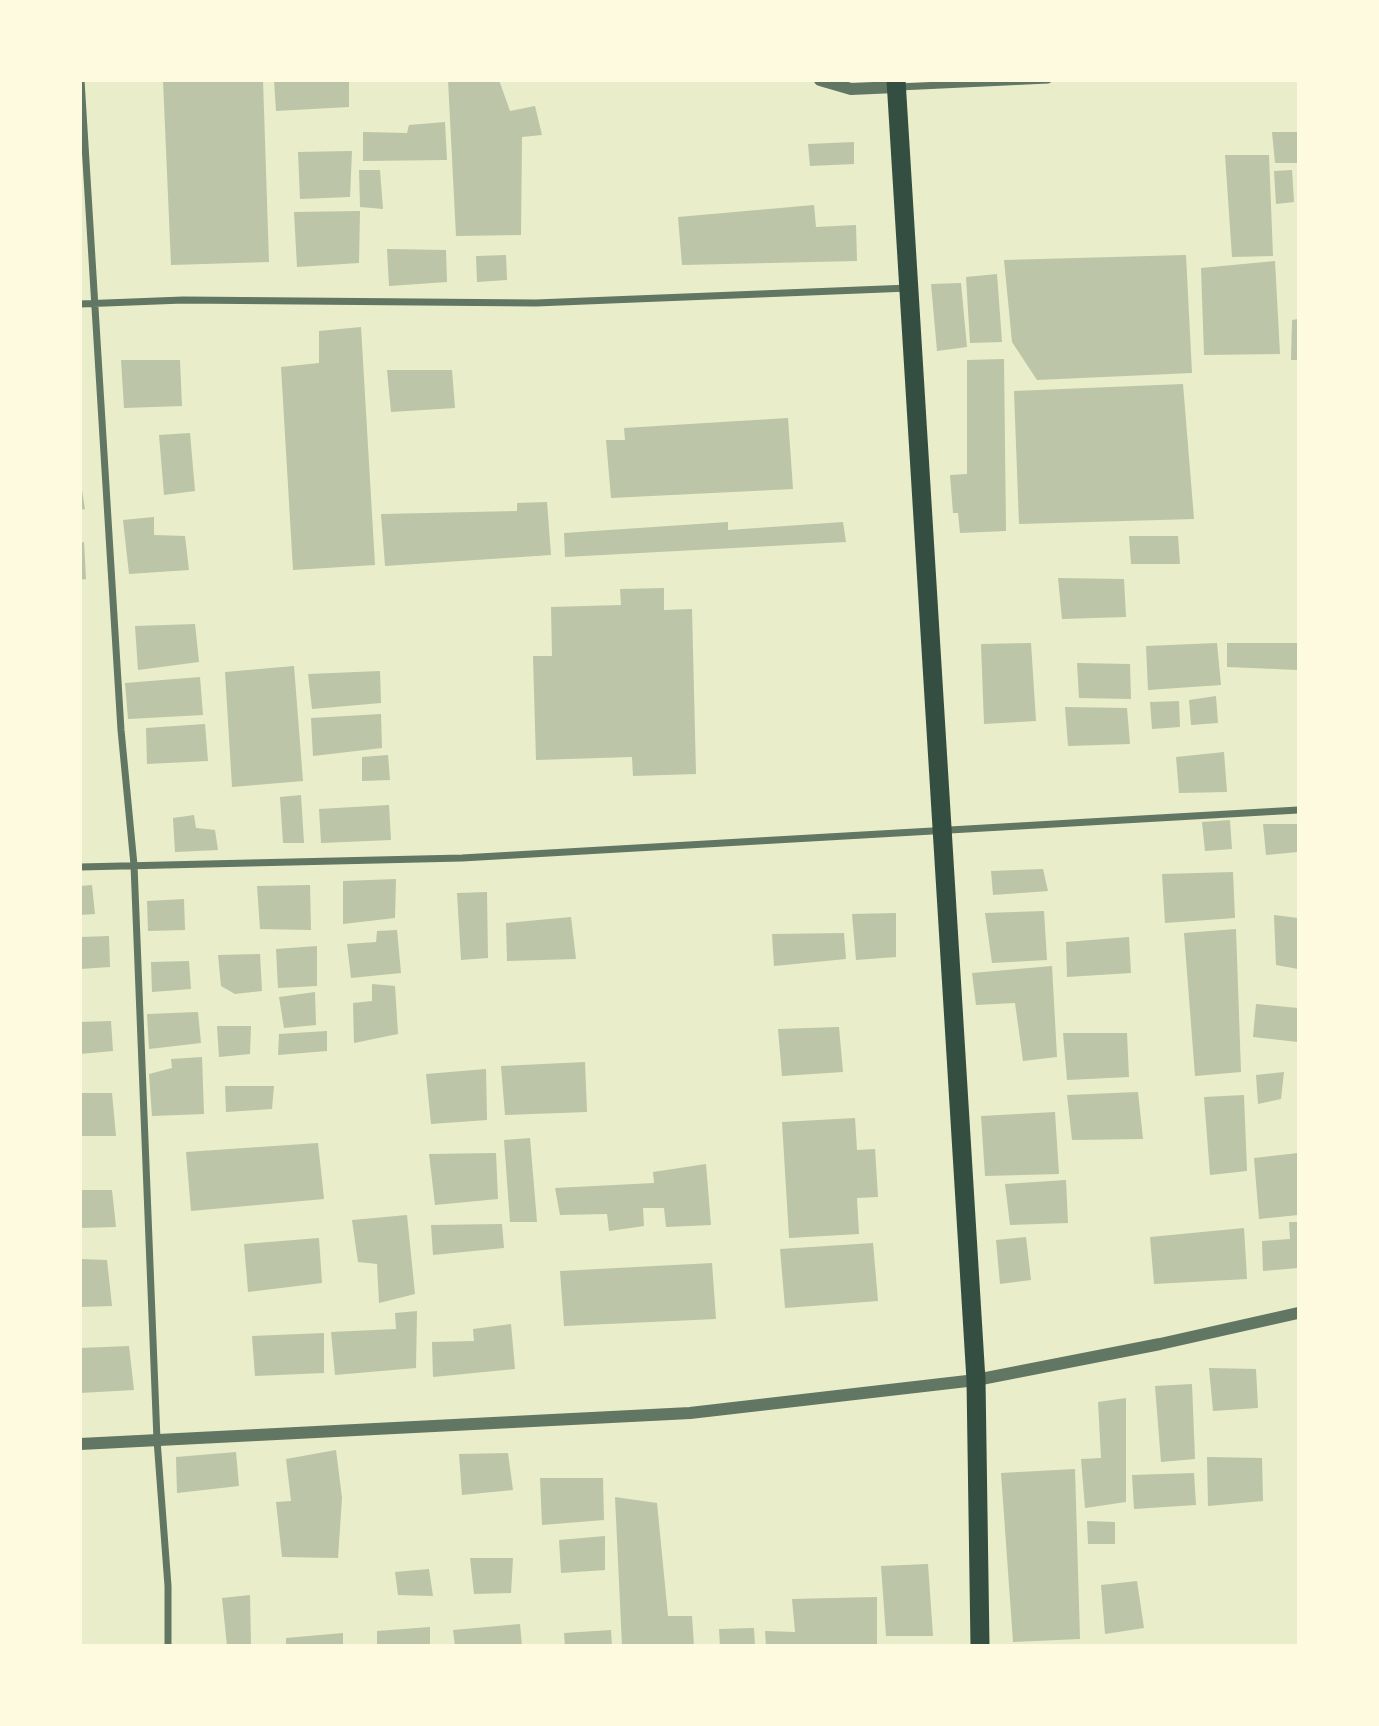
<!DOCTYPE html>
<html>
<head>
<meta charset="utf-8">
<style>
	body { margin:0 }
	#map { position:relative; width:1379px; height:1726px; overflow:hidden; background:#e9edc9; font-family:Cabin,sans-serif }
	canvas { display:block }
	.frame { position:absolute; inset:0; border:82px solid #fefae0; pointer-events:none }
</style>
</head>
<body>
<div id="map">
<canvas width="1379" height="1726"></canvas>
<div class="frame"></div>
</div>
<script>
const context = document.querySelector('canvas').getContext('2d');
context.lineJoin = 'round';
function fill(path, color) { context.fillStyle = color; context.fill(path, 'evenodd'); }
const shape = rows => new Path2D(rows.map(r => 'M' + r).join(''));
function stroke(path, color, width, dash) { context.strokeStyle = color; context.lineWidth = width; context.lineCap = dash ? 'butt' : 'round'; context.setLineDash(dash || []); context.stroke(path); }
fill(shape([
	[163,80,263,80,269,262,171,265],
	[274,80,349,80,349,107,276,111],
	[448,80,499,80,510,111,535,106,542,135,522,137,521,235,456,236],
	[445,122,447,160,363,161,363,132,407,133,409,125],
	[1272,132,1298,132,1298,163,1275,163],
	[854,142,854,164,810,166,808,144],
	[352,151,350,197,300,199,298,152],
	[1225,155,1269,155,1273,256,1232,257],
	[359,170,380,170,383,209,360,207],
	[1292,170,1294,202,1276,204,1274,171],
	[814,205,816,227,856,225,857,261,682,265,678,217],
	[360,211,359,263,297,267,294,212],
	[387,249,446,250,447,282,389,286],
	[506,255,507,280,477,282,476,256],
	[1186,255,1192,373,1037,380,1012,342,1004,260],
	[1275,261,1280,354,1204,355,1201,268],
	[997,274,1002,342,970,343,966,277],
	[961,283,967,347,937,351,931,284],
	[1298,319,1298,360,1291,360,1292,320],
	[361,327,375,565,293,570,281,367,319,363,319,331],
	[1004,359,1006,531,960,533,958,513,953,513,950,475,967,474,967,360],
	[121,360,180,360,182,406,124,408],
	[387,370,452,370,455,408,391,412],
	[1183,384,1194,519,1019,524,1014,391],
	[788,418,793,489,611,498,606,440,625,440,624,428],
	[190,433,195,491,164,495,159,435],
	[80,490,82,490,85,509,80,510],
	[547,502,551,555,385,566,381,514,517,511,517,503],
	[154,517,154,535,185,536,189,570,129,574,123,520],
	[728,522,728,530,843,522,846,542,565,557,564,533],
	[1129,536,1178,536,1180,564,1131,564],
	[84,542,86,579,80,580,80,543],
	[1058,578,1124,579,1126,617,1062,619],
	[664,588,664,610,692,609,696,774,633,776,632,757,536,760,533,656,552,656,551,607,621,605,620,589],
	[195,624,199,662,138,670,135,626],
	[1031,643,1036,721,984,724,981,644],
	[1217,643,1221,685,1148,690,1146,646],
	[1227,643,1298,643,1298,670,1227,667],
	[1077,663,1130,664,1131,699,1079,698],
	[294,666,303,781,232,787,225,672],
	[380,671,381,703,312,709,308,674],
	[200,677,203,715,128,719,125,683],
	[1216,696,1218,723,1191,725,1189,700],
	[1179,701,1180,727,1152,729,1150,702],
	[1065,707,1127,708,1130,744,1068,746],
	[381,714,382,748,313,756,311,718],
	[205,724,208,761,147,764,146,728],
	[1224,752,1227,792,1179,793,1176,757],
	[388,755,390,780,362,781,362,757],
	[301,795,304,843,283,843,280,797],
	[389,805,391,840,321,843,319,809],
	[194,815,196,828,215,830,218,850,175,852,173,818],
	[1230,820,1232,849,1205,851,1202,822],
	[1263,824,1298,824,1298,852,1266,855],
	[1043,869,1048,891,993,895,991,871],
	[1233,872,1235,918,1165,923,1162,874],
	[396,879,395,918,343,924,343,881],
	[92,885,95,914,80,915,80,886],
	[310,885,311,930,260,929,257,886],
	[487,892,488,958,461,960,457,893],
	[184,899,185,930,148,931,147,901],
	[1044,911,1047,960,992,963,985,913],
	[896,913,896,957,856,960,852,914],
	[1274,915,1298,918,1298,969,1276,965],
	[571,917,576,959,507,961,506,923],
	[1236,929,1241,1072,1195,1076,1184,933],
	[397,930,401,973,351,978,347,944,376,942,377,931],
	[844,933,846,959,774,966,772,934],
	[109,936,110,967,80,969,80,937],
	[1129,937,1131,973,1067,977,1066,942],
	[317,946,317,986,278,988,276,949],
	[260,954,262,991,235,994,221,986,218,955],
	[189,961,191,989,152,992,151,962],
	[1052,966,1057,1057,1023,1061,1015,1003,976,1005,972,973],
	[372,984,395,986,398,1034,354,1043,353,1003,372,1001],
	[315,992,316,1025,284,1028,279,997],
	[1256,1004,1298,1008,1298,1042,1253,1037],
	[198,1012,201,1043,149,1049,147,1014],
	[111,1021,113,1051,80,1054,80,1022],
	[217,1026,251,1026,250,1054,219,1057],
	[839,1027,843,1072,782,1076,778,1029],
	[327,1031,327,1051,278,1055,279,1034],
	[1063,1033,1127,1033,1129,1077,1067,1080],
	[202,1057,204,1114,152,1116,149,1074,172,1068,171,1059],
	[585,1062,587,1112,505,1115,501,1066],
	[486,1069,487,1120,431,1124,426,1074],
	[1284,1072,1281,1099,1258,1104,1256,1075],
	[225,1086,274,1086,272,1109,226,1112],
	[1138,1092,1143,1139,1072,1140,1067,1095],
	[80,1093,112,1093,116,1136,80,1136],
	[1244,1095,1247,1171,1210,1175,1204,1097],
	[1055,1112,1059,1174,985,1176,981,1116],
	[855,1118,857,1150,875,1149,878,1197,857,1198,859,1234,789,1238,782,1122],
	[530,1138,537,1222,510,1222,504,1140],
	[318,1143,324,1199,191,1211,186,1152],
	[496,1153,498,1199,435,1205,429,1154],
	[1298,1153,1298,1215,1259,1219,1254,1158],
	[706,1164,711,1225,666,1227,664,1208,643,1208,644,1226,609,1231,607,1214,560,1215,555,1188,654,1183,653,1172],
	[1066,1180,1068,1223,1010,1225,1005,1184],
	[80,1190,112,1190,116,1227,80,1228],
	[407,1215,415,1294,379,1303,377,1264,358,1262,352,1220],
	[1289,1222,1298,1222,1298,1268,1263,1271,1262,1241,1290,1239],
	[502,1224,504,1248,433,1255,431,1225],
	[1244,1228,1247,1279,1154,1284,1150,1237],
	[1026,1237,1031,1280,1000,1284,996,1240],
	[319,1238,322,1283,248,1292,244,1244],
	[873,1243,878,1301,785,1308,780,1249],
	[80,1259,107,1260,112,1306,80,1307],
	[712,1263,716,1319,564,1326,560,1271],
	[417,1311,416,1368,335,1375,331,1332,396,1329,395,1313],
	[511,1324,515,1369,433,1377,432,1342,474,1341,473,1329],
	[324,1333,324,1373,255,1376,252,1336],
	[129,1346,134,1390,80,1393,80,1348],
	[1209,1368,1256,1369,1258,1408,1213,1411],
	[1192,1384,1195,1459,1161,1462,1155,1386],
	[1126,1398,1126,1502,1085,1508,1081,1459,1101,1458,1098,1402],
	[336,1450,342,1498,338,1558,282,1557,276,1502,291,1501,286,1459],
	[236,1452,239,1486,177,1493,176,1457],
	[508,1453,513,1490,462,1495,459,1454],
	[1207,1457,1262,1458,1263,1501,1208,1506],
	[1075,1469,1080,1639,1013,1642,1001,1473],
	[1194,1473,1196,1505,1134,1509,1132,1475],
	[540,1478,603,1478,604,1520,542,1525],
	[615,1497,657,1503,668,1616,692,1616,694,1646,622,1646],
	[1087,1521,1115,1522,1115,1544,1088,1544],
	[605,1536,605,1570,561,1573,559,1540],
	[470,1558,513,1558,511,1593,474,1594],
	[928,1564,933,1636,886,1636,881,1566],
	[429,1569,433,1596,398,1595,395,1572],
	[1137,1581,1144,1628,1105,1634,1101,1585],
	[250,1595,251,1646,227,1646,222,1598],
	[877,1597,877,1646,766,1646,765,1631,795,1632,792,1599],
	[520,1624,522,1646,455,1646,453,1630],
	[430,1627,430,1646,377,1646,377,1631],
	[754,1628,755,1646,720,1646,719,1629],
	[611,1630,612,1646,565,1646,564,1633],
	[343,1633,343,1646,286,1646,286,1638]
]), '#bcc5a7');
stroke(shape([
	[81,80,121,730,134,865,157,1440,168,1586,168,1646],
	[899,87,1048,80],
	[80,304,183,300,536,303,909,288],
	[80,867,462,858,1298,810]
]), '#617663', 7);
stroke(shape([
	[820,80,851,89,896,87],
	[80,1444,690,1413,976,1380,1160,1344,1298,1313]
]), '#617663', 12);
stroke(shape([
	[896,80,976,1380,980,1646]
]), '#344e41', 19);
</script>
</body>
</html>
